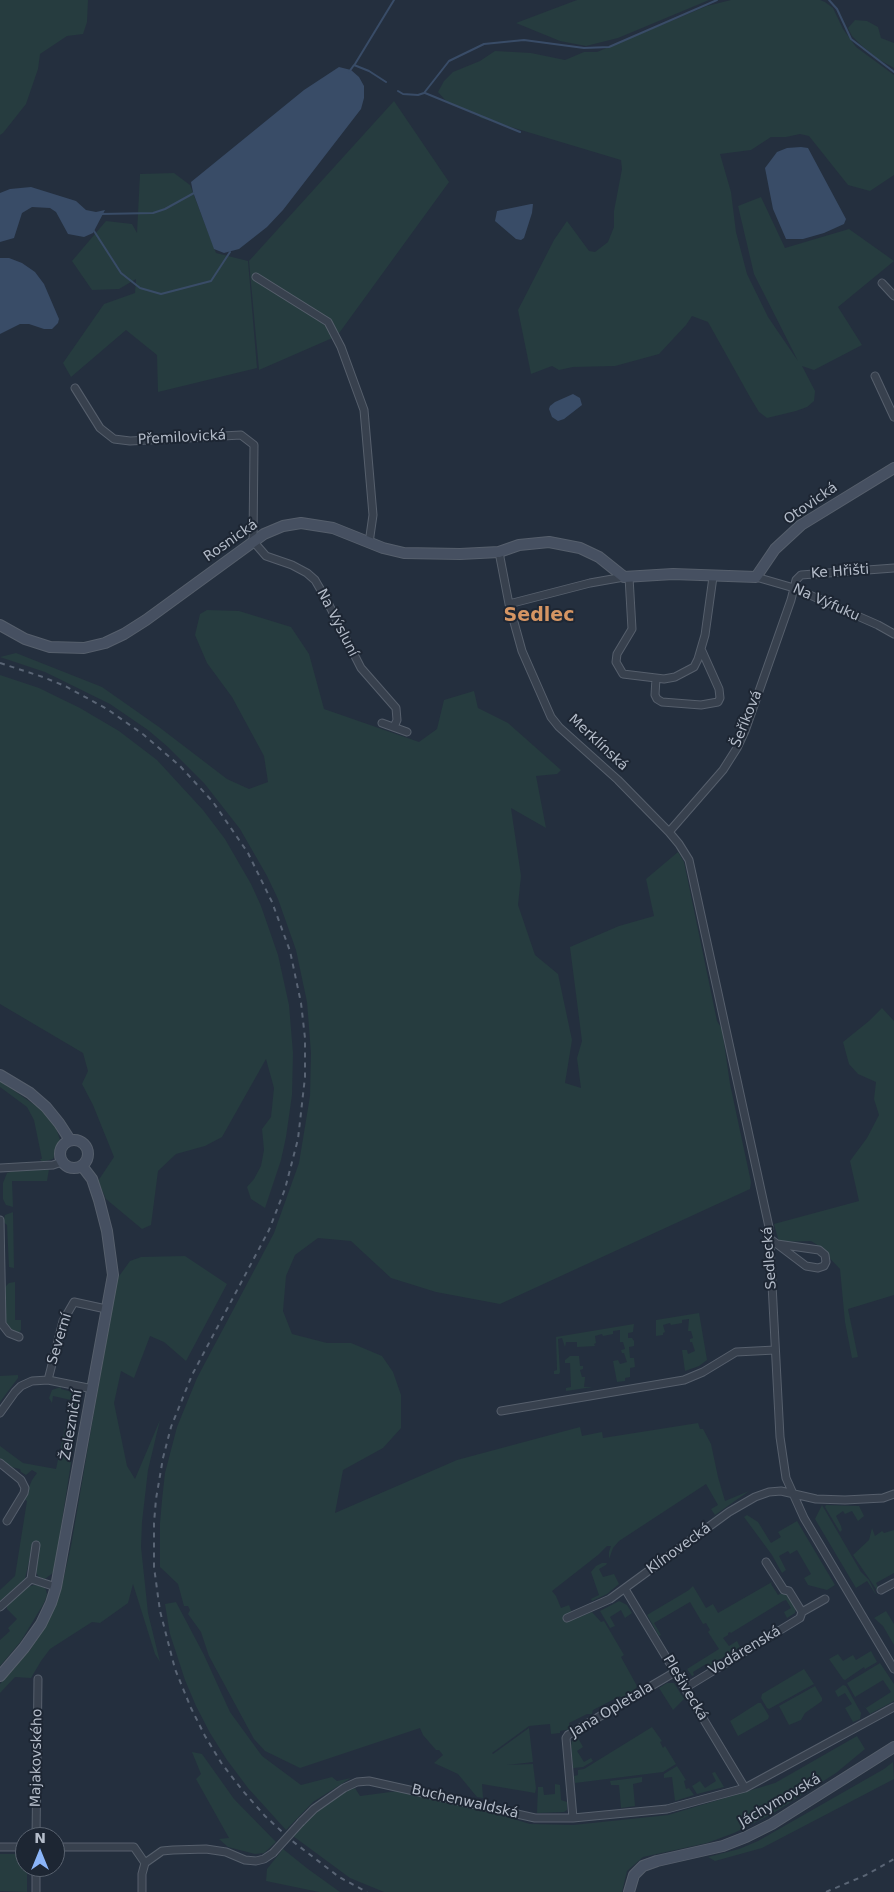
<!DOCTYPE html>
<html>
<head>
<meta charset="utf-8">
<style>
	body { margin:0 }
	#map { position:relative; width:894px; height:1892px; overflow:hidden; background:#242f3e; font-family:"DejaVu Sans",sans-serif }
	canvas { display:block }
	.north { position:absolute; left:15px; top:1827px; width:50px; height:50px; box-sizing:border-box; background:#1d2633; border:1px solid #59626f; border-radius:50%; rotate:0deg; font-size:14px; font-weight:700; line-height:20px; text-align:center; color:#b4bcc9 }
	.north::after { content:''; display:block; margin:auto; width:18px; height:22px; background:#8ab4f8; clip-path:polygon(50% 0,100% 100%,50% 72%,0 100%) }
</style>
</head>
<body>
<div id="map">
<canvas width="894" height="1892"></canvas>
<div class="north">N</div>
</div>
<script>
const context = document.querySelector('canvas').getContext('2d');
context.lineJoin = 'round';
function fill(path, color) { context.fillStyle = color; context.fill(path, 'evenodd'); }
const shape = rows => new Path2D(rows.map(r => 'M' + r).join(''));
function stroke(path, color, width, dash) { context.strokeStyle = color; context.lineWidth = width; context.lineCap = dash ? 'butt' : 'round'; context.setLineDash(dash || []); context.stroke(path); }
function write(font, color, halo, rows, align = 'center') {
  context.font = font + ' "DejaVu Sans",sans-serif'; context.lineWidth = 4; context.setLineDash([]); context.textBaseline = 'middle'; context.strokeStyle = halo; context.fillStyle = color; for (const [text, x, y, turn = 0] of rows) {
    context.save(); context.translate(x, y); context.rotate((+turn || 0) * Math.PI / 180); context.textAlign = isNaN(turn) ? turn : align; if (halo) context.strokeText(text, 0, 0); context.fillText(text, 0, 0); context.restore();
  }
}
fill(shape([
	[0,0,88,0,87,22,83,34,67,36,40,54,38,69,26,104,3,133,0,135],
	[577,0,709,0,618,38,586,46,560,41,516,23],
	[731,0,820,0,825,2,833,8,843,29,856,47,894,75,894,175,870,191,848,185,809,136,800,134,786,137,771,137,751,150,720,154,731,192,736,232,747,274,768,317,798,361,754,274,738,206,761,197,785,248,849,229,894,261,838,307,862,345,814,370,802,366,815,391,814,401,807,407,796,411,767,418,759,412,750,397,708,322,692,316,686,325,659,354,615,366,573,367,559,370,552,366,531,374,518,310,554,240,567,221,589,251,595,252,608,242,614,227,614,211,622,169,621,160,481,118,474,113,447,102,438,92,444,81,453,72,480,61,495,51,531,53,565,60,584,52,597,52,707,6],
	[855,20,867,21,878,27,881,38,894,43,894,68,878,59,861,45,852,36,848,28],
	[394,101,449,182,337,336,259,370,249,261],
	[174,173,190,185,216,253,248,261,257,368,158,392,157,355,126,330,71,377,63,363,104,304,135,293,136,279,119,289,92,290,72,261,106,221,132,224,137,233,140,174],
	[207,610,239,611,291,627,309,654,324,709,419,742,437,729,444,700,474,691,478,708,508,723,561,770,557,774,536,776,546,828,511,808,521,876,518,905,535,955,558,974,572,1040,565,1083,581,1088,577,1058,582,1041,570,947,619,926,654,916,646,879,678,852,684,862,717,1021,722,1029,730,1084,751,1182,750,1189,500,1304,436,1292,391,1278,351,1241,318,1238,295,1255,286,1276,283,1311,292,1334,327,1343,351,1343,382,1356,393,1372,401,1395,401,1428,383,1448,343,1470,335,1513,457,1460,580,1427,582,1436,602,1432,603,1438,698,1423,700,1429,703,1429,711,1444,718,1477,725,1501,749,1491,715,1515,711,1509,718,1505,706,1484,619,1541,613,1548,609,1559,609,1552,611,1546,607,1546,598,1555,552,1591,556,1596,561,1608,569,1605,572,1613,564,1617,567,1622,592,1612,601,1622,604,1621,624,1655,621,1657,637,1686,636,1687,638,1691,623,1701,620,1696,593,1710,592,1714,587,1714,569,1723,570,1729,560,1731,560,1733,551,1734,550,1724,529,1726,492,1753,493,1754,529,1728,533,1762,507,1765,533,1764,536,1788,535,1793,482,1784,483,1798,477,1797,458,1774,434,1763,443,1755,439,1750,436,1750,423,1735,420,1728,300,1768,265,1751,254,1739,209,1656,201,1632,188,1614,190,1610,188,1606,184,1606,178,1584,160,1567,160,1523,162,1500,165,1473,177,1427,197,1378,274,1233,299,1163,310,1096,311,1053,307,1002,296,950,278,899,267,876,240,829,204,783,168,747,148,730,110,704,45,672,0,657,16,653,102,687,159,727,227,779,249,789,268,782,264,756,232,697,207,663,195,635,200,614],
	[0,675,39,688,80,708,119,731,157,760,203,810,225,839,251,884,261,906,278,955,289,1005,293,1053,292,1095,286,1137,281,1160,265,1208,251,1199,247,1187,254,1179,261,1166,264,1150,262,1129,271,1117,274,1088,266,1059,222,1137,205,1146,176,1154,158,1171,151,1225,142,1229,106,1199,98,1181,114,1157,93,1105,82,1084,88,1071,83,1053,0,1004],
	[882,1008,894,1021,894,1295,848,1309,858,1357,852,1358,845,1322,840,1269,816,1244,811,1241,779,1242,774,1224,859,1201,850,1161,867,1138,879,1115,874,1099,876,1082,858,1074,849,1064,843,1042,869,1021],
	[0,1081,42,1110,56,1128,60,1140,53,1159,42,1162,40,1159,42,1159,34,1120,27,1107,0,1087],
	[49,1169,47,1181,12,1181,13,1207,6,1205,3,1199,3,1183,7,1173,15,1170],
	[13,1212,14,1268,9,1267,7,1225,3,1222,5,1215],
	[185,1256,227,1284,186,1361,164,1342,150,1336,134,1378,121,1371,114,1403,127,1466,135,1479,160,1420,148,1470,142,1522,141,1547,148,1613,160,1662,155,1654,133,1584,128,1603,100,1623,92,1622,50,1649,41,1661,31,1678,15,1677,0,1693,0,1684,31,1649,48,1619,61,1590,71,1546,117,1279,130,1261,141,1257],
	[15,1282,15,1320,21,1320,21,1330,18,1334,11,1332,5,1325,4,1288,9,1283],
	[699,1313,707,1360,699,1366,685,1371,682,1350,687,1350,688,1354,695,1351,692,1342,690,1342,690,1339,693,1338,691,1331,688,1331,689,1319,682,1320,682,1323,671,1325,670,1323,663,1325,665,1332,663,1333,663,1335,656,1336,656,1320],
	[634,1324,633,1332,628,1333,628,1338,632,1338,634,1341,634,1346,629,1347,630,1358,634,1358,635,1367,630,1368,630,1377,625,1378,625,1381,617,1382,613,1361,618,1360,620,1364,627,1362,624,1353,622,1353,621,1350,625,1349,623,1342,620,1342,620,1330,613,1331,613,1334,603,1336,602,1334,595,1336,596,1343,594,1344,595,1346,577,1347,577,1342,566,1342,565,1347,562,1338,558,1339,560,1372,559,1374,554,1374,554,1371,557,1370,556,1337],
	[570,1356,579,1356,580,1366,583,1366,583,1369,580,1370,582,1377,585,1377,585,1378,584,1387,593,1387,566,1391,566,1388,571,1387,570,1363,565,1363,565,1360],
	[18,1375,18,1378,0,1402,0,1376],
	[61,1387,61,1389,76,1393,80,1399,80,1405,54,1572,45,1579,39,1577,35,1571,38,1543,33,1543,25,1579,0,1601,0,1590,15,1576,27,1501,24,1499,32,1480,37,1473,32,1470,26,1475,21,1472,20,1469,11,1467,0,1459,0,1446,23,1463,56,1469,71,1400,53,1396,52,1403,49,1398,52,1390],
	[822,1505,861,1572,869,1580,877,1596,867,1581,856,1588,815,1519],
	[826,1505,859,1506,864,1516,858,1521,852,1511,845,1514,843,1511,836,1516,841,1526,842,1530,840,1532,825,1507],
	[747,1515,758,1522,771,1543,781,1537,778,1532,797,1521,835,1585,827,1590,808,1585,804,1578,811,1574,797,1550,790,1554,788,1551,779,1556,786,1570,782,1573,772,1555,744,1517],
	[872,1528,875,1536,882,1531,884,1533,894,1530,894,1573,876,1583,880,1591,878,1592,853,1555,869,1540],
	[602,1563,607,1563,606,1565,599,1569,603,1577,614,1574,619,1584,607,1594,592,1601,591,1599,599,1595,591,1572,596,1566],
	[772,1582,771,1584,778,1595,784,1592,788,1593,796,1607,795,1613,787,1618,784,1612,791,1608,786,1600,783,1601,731,1633,730,1632,728,1633,728,1635,723,1638,729,1646,737,1641,740,1647,708,1667,706,1664,693,1672,694,1675,692,1676,687,1669,719,1649,708,1632,710,1630,706,1623,703,1624,690,1602,654,1623,661,1635,659,1636,647,1615,689,1590,693,1586,706,1608,713,1604,718,1613],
	[34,1585,44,1587,46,1590,47,1595,44,1603,21,1641,0,1666,0,1640,10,1631,8,1628,17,1619,7,1609,7,1604,27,1587],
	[619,1601,627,1605,632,1613,625,1618,621,1610,610,1617,615,1626,610,1628,600,1611],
	[176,1602,204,1655,230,1712,262,1756,301,1785,332,1777,337,1781,351,1778,313,1802,286,1830,248,1788,227,1760,210,1733,196,1706,185,1680,170,1634,165,1604],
	[886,1611,894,1624,894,1645,883,1626,874,1618],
	[871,1651,877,1662,865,1669,864,1667,845,1680,843,1679,829,1659,838,1654,843,1661,853,1655,856,1660],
	[880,1663,894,1684,894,1701,870,1714,862,1703,866,1708,891,1692,883,1680,855,1697,847,1683],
	[804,1669,814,1684,769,1709,767,1708,761,1698,762,1694],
	[667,1683,674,1683,684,1699,673,1710,659,1688],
	[843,1685,846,1686,861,1713,860,1719,853,1722,845,1708,852,1704,845,1693,838,1697,835,1691],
	[815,1686,822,1698,822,1701,805,1713,801,1720,789,1725,779,1706],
	[758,1703,761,1703,769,1716,768,1719,738,1736,730,1721],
	[652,1727,662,1741,660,1742,663,1748,665,1746,676,1764,663,1772,575,1783,574,1776,578,1775,578,1770,584,1769],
	[577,1736,583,1747,577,1751,584,1762,591,1758,593,1761,583,1767,573,1768,571,1746,572,1741],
	[857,1736,865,1749,836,1773,772,1814,734,1833,707,1843,643,1857,627,1871,622,1892,384,1892,350,1878,293,1836,315,1811,348,1790,355,1788,360,1796,398,1791,484,1810,530,1824,573,1825,668,1815,775,1783],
	[192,1752,202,1754,234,1799,276,1842,264,1853,255,1854,228,1847,219,1839,229,1838,196,1779,201,1774],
	[893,1762,894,1779,762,1848,715,1861,708,1857,739,1849,758,1841,884,1769],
	[677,1766,686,1780,684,1781,686,1789,689,1788,694,1795,675,1801,672,1777,664,1778,664,1774],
	[715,1772,724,1787,697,1794,692,1786,700,1781,705,1788,716,1781,712,1773],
	[642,1777,642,1782,633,1784,635,1806,621,1808,619,1785,611,1785,610,1781],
	[555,1784,560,1785,561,1800,567,1802,567,1810,564,1812,537,1813,538,1787,543,1787,544,1795,555,1794],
	[283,1849,308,1869,340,1892,319,1892,266,1881,267,1869],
	[0,1854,25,1854,25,1867,27,1867,27,1892,0,1891]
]), '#263c3f');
fill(shape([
	[339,67,351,70,359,77,364,86,364,98,361,109,283,210,267,227,239,249,224,253,214,249,193,192,191,182,304,90],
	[801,147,808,148,846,219,844,224,824,233,803,239,786,239,773,209,765,168,777,152,787,148],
	[31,187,76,201,86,210,96,212,105,210,93,233,84,237,68,234,56,212,50,208,32,207,22,213,14,238,0,242,0,193,10,189],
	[531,204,533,204,532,213,524,238,521,240,516,239,495,221,497,211],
	[0,258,9,258,22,263,35,272,44,284,59,319,58,323,52,329,44,329,29,324,20,324,0,334],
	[573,394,580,398,582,405,564,419,558,421,552,417,549,409,550,406,555,402]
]), '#394c67');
stroke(shape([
	[829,0,837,9,851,39,894,72],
	[355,64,394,0],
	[349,72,354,65,369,71,386,82],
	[398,91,403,94,418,95,424,93,449,61,484,44,524,40,584,48,609,47,717,0],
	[425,93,520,132],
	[101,214,153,213,165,209,194,193],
	[94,231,121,273,140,288,161,294,211,281,230,252]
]), '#394c67', 2);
const street = shape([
	[256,277,328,322,341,347,364,410,373,515,369,543],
	[882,283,894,296],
	[875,376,894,417],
	[75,388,100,428,114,439,130,441,241,435,254,445,253,541,266,556,292,565,307,573,315,580,326,599,361,668,396,708,397,720,394,727],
	[499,552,509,604,522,651,551,717,559,727,618,780,669,832,679,844,689,860,769,1227,780,1437,786,1478,804,1518,894,1669],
	[629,577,632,629,617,654,616,662,623,674,664,679,675,677,694,667,698,659,705,635,713,577],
	[756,577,794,588,878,625,894,634],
	[509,604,590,583,624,577],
	[656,678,655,695,657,699,662,702,701,705,718,702,720,698,719,689,702,651],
	[382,723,407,732],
	[669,832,723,770,737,748,745,731,791,600,796,580,801,575,894,568],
	[0,1168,53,1165,62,1162],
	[0,1220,2,1324,9,1333,19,1337],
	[769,1238,806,1266,818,1268,824,1266,826,1262,825,1255,819,1250,777,1244],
	[48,1380,63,1321,74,1302,106,1309],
	[501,1411,684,1380,703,1372,736,1352,775,1350],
	[0,1413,15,1392,21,1386,32,1381,48,1380,93,1389],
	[0,1463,21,1480,25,1488,24,1493,7,1521],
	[31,1579,36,1545],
	[625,1589,745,1788],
	[881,1590,894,1583],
	[0,1607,31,1579,56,1587],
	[802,1612,825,1599],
	[567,1618,610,1599,729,1512,755,1497,769,1492,781,1491,816,1499,845,1500,883,1498,894,1494],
	[685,1688,800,1618,802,1612,789,1591,784,1590,766,1562],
	[573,1818,566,1738,568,1735,675,1672],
	[301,1822,314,1809,344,1788,357,1782,369,1781,535,1818,573,1818,667,1809,745,1788,894,1707],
	[36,1837,38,1679],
	[0,1847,25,1847],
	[55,1847,134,1847,145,1863,162,1851,173,1850,206,1849,226,1852,245,1860,256,1861,264,1859,273,1853],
	[36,1867,36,1892],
	[142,1892,142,1874,145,1863]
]);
const secondary = shape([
	[0,625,25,639,50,647,84,648,105,643,124,634,146,620,264,534,283,526,301,523,333,528,383,548,404,553,460,554,499,552,519,545,549,542,580,548,599,557,624,577,673,574,756,577,775,549,801,525,894,468],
	[0,1075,30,1093,46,1107,59,1123,70,1140],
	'60 1154a14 14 0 1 1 28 0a14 14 0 1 1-28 0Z',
	[0,1676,24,1648,41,1624,51,1603,56,1587,113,1275,107,1231,99,1200,92,1179,82,1166],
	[629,1892,634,1875,643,1866,657,1861,723,1846,746,1837,772,1824,894,1747]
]);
stroke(street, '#565f6c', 9);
stroke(secondary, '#565f6c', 12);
stroke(street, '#38414e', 7);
stroke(secondary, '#465061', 10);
stroke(shape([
	[0,663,43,677,65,686,107,709,144,735,180,766,213,802,248,853,272,902,290,951,301,1003,305,1038,305,1077,298,1139,285,1189,269,1230,192,1375,171,1427,163,1458,156,1499,154,1523,154,1567,160,1611,175,1669,191,1708,205,1736,222,1764,243,1791,265,1816,291,1840,339,1877,367,1892],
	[826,1892,866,1875,894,1859]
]), '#5a6575', 2, [5, 5]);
const streetBridge = shape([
	[273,1853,301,1822]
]);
stroke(streetBridge, '#565f6c', 9, []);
stroke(streetBridge, '#38414e', 7);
write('14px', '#b4bcc9', '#1d2633', [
	["Přemilovická",182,438,-3],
	["Otovická",811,504,-35],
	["Rosnická",231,541,-35],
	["Ke Hřišti",840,572,-4],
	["Na Výfuku",826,603,24],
	["Na Výsluní",337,623,63],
	["Šeříková",747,719,-68],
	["Merklínská",598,743,43],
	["Sedlecká",770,1258,-94],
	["Severní",60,1339,-73],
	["Železniční",72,1425,-80],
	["Klínovecká",679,1549,-36],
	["Vodárenská",745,1651,-31],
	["Plešivecká",685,1688,59],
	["Jana Opletala",612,1710,-31],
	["Majakovského",37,1758,-89],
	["Jáchymovská",780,1801,-30],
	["Buchenwaldská",465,1802,13]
]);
write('bold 19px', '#d59563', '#1d2633', [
	["Sedlec",539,616]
]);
</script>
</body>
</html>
